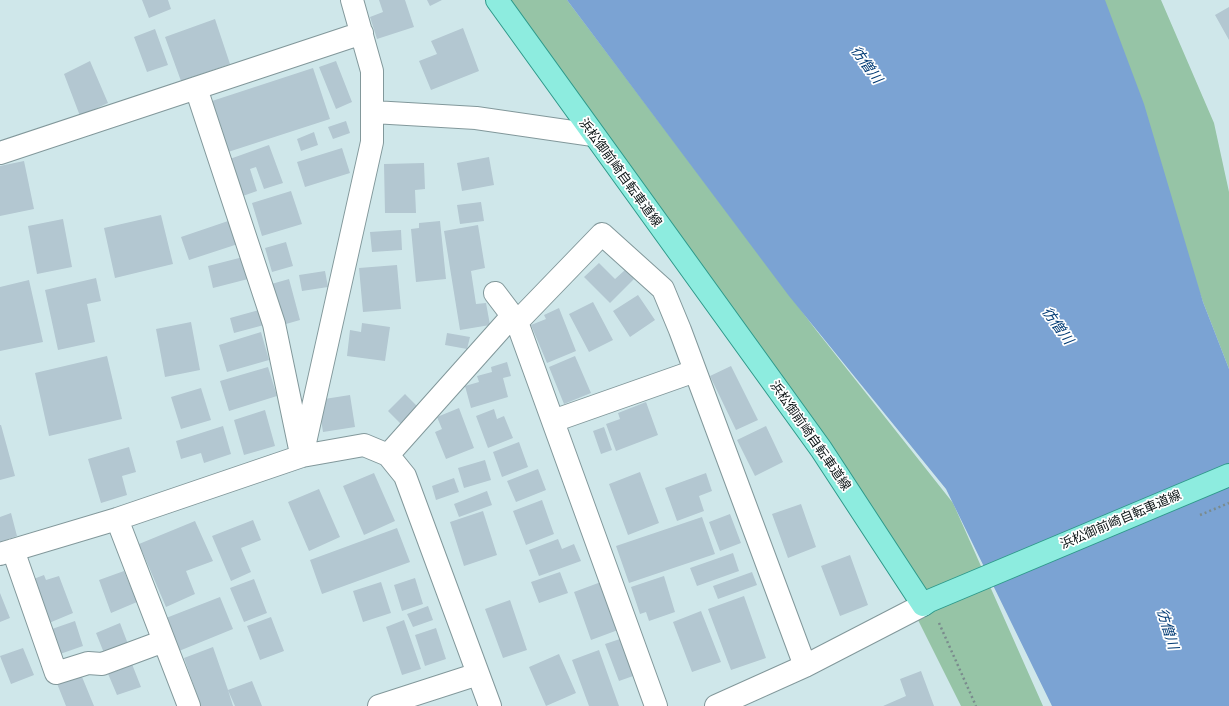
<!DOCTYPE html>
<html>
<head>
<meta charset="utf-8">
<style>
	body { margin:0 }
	canvas { display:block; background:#cfe7ea }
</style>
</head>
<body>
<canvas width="1229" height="706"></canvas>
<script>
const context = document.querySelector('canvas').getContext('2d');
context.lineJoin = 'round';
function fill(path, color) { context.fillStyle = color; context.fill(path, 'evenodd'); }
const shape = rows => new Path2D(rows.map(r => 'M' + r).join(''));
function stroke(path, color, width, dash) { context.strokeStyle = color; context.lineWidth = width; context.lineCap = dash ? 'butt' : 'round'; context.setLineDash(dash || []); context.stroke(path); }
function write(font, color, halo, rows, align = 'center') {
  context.font = font + ' Bitter,"Noto Sans JP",serif'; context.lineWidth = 3.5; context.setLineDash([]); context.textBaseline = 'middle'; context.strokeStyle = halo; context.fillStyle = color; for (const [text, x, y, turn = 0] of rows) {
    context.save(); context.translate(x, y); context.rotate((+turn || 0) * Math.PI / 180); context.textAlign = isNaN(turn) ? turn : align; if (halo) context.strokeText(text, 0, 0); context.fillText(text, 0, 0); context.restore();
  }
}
fill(shape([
	[497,0,567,0,816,330,953,503,1043,706,961,706,870,524],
	[1099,0,1161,0,1214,123,1229,192,1229,369,1203,302]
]), '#96c4a6');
fill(shape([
	[567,0,1105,0,1144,104,1203,302,1229,369,1229,706,1052,706,946,489,789,296]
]), '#7ba3d3');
fill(shape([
	[142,0,168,0,171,9,149,18],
	[379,0,405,0,414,27,377,39,370,17,383,12],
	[427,0,442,0,430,6],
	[1229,7,1229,40,1215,15],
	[215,19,230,64,181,81,165,37],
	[463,28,479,71,431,90,419,61,437,54,431,41],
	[155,29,168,65,147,72,134,37],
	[90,61,108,103,80,116,64,74],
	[336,61,352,102,336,109,319,67],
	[313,68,330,119,228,152,212,101],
	[346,121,350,133,333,139,328,127],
	[314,132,318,145,301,151,297,139],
	[269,145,283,183,264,189,256,167,250,169,257,191,240,197,227,160],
	[342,148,350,173,305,187,297,162],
	[489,157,494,185,462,191,457,163],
	[24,161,34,209,0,216,0,166],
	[424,163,425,189,415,190,416,213,385,213,384,164],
	[291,191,302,224,262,236,252,203],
	[481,202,484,221,460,224,457,205],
	[161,215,173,264,115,278,104,228],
	[63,219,72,267,37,274,28,226],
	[234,219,241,243,189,260,181,237],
	[440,221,446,279,416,282,411,229,419,228,419,223],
	[478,225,485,268,471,271,476,304,486,303,490,325,460,330,444,231],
	[401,230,402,250,372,252,370,232],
	[286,242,293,266,272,272,265,248],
	[247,256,252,278,213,288,208,266],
	[599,263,615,279,625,270,634,279,610,303,584,277],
	[397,265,401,309,363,312,359,268],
	[325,271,328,287,302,291,299,275],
	[96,278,101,301,87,304,95,342,58,350,45,290],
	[289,279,300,320,279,326,268,285],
	[29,280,43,342,0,351,0,287],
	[638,295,655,320,630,337,613,311],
	[593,302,613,340,589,352,569,314],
	[559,308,576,351,547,363,531,325,546,319,544,315],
	[259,310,264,325,234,333,230,318],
	[191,322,200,370,165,377,156,329],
	[362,323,390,327,385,361,347,356,350,330,361,332],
	[261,332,269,360,227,372,219,345],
	[447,333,470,337,467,349,445,345],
	[107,356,122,419,49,436,35,373],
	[575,356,591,393,564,404,549,367],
	[507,362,511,376,503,378,508,397,471,408,465,386,479,382,477,376,492,372,491,367],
	[731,366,758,420,736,430,710,376],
	[268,367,277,396,229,411,220,381],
	[201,388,211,420,181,429,171,397],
	[405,394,418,407,401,424,388,411],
	[350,395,355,427,323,432,318,400],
	[646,402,658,435,616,451,606,424,620,419,618,413],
	[459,408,474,448,446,459,435,432,442,429,437,417],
	[494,409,497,419,504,416,513,438,488,448,476,416],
	[265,410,275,446,244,455,234,420],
	[0,425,1,425,15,476,0,480],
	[223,426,231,454,204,463,201,453,181,459,176,441],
	[766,426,783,462,755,476,737,440],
	[604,427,612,450,601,454,593,431],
	[519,442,528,467,502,477,493,452],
	[129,447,136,472,122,476,127,495,101,503,88,459],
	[485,460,491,480,464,488,458,468],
	[538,469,546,490,516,502,507,481],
	[640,472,659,523,628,535,609,484],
	[374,473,395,521,364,535,343,486],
	[706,473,712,491,699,496,704,511,677,521,665,488],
	[454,478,459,492,436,500,432,486],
	[319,489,340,537,309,551,288,502],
	[487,491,492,505,459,517,454,504],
	[542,500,554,534,526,545,513,511],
	[801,504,816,547,788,558,772,514],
	[483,511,497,555,464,566,450,522],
	[11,513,17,536,0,542,0,517],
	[730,514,741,543,720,551,709,522],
	[702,517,715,554,629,583,616,546],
	[253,520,261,540,241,548,251,572,231,581,212,536],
	[195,521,213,561,186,571,195,594,166,607,139,544],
	[397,528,410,562,322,594,310,560],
	[558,539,562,549,574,544,581,561,539,576,529,550],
	[733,553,739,571,697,586,690,568],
	[850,555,868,605,840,616,821,566],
	[124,571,137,602,111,613,99,580],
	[560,572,568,593,539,603,531,582],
	[752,572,757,585,718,599,713,586],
	[44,575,46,580,59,576,73,613,49,623,31,580],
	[664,576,675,612,649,621,646,612,640,614,631,587],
	[415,578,423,604,402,611,394,585],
	[254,579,267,613,244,622,230,588],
	[381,582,391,613,363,622,353,591],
	[601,582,618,630,591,640,574,592],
	[0,593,10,618,0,622],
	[744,596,766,658,731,670,708,609],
	[220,597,233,629,179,651,166,618],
	[510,600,527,650,503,658,485,609],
	[428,606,433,620,413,627,407,614],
	[701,611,721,662,692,672,673,622],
	[271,617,284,651,260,660,247,626],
	[404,620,421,669,402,675,386,627],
	[75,621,83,646,60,654,52,629],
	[120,623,128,644,104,653,96,633],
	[436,628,446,659,425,666,415,635],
	[623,638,636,675,619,681,605,644],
	[213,647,228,690,233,706,201,706,184,658],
	[23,648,34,675,11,684,0,656],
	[599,650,619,706,589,706,572,660],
	[559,654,576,693,546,706,529,667],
	[130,659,141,687,117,695,106,669],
	[921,671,934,706,883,706,906,696,900,679],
	[80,672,94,706,66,706,56,681],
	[252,681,262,706,235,706,228,690]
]), '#b3c7d1');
const minor = shape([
	[196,88,274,324,300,449],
	[373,112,476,118,593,135],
	[0,153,362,33],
	[495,293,517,322,656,706],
	[517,322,602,234,663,289,680,330,805,666],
	[553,421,695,371],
	[388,455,512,316],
	[302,456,372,142,372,71,352,0],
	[117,519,189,706],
	[13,550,56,673,88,663,102,664,164,641],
	[0,554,117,519,302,456,364,445,388,455,405,476,490,706],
	[379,706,478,674],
	[716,706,805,666,923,605]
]);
const major = shape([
	[497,0,821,449,923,605,929,601,1229,475]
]);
stroke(minor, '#82989b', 24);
stroke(major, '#2e998a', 24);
stroke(shape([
	[1200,515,1229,503],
	[939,623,976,706]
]), '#7a8b8d', 2.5, [2, 3]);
stroke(minor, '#fff', 22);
stroke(major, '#8decdf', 22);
write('13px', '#0c1516', '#fff', [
	["浜松御前崎自転車道線",620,173,54],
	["浜松御前崎自転車道線",810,436,55],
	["浜松御前崎自転車道線",1121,520,-23]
]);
write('italic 14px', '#003a74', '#fff', [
	["彷僧川",866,65,54],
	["彷僧川",1057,326,54],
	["彷僧川",1167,629,73]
]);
</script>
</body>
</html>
